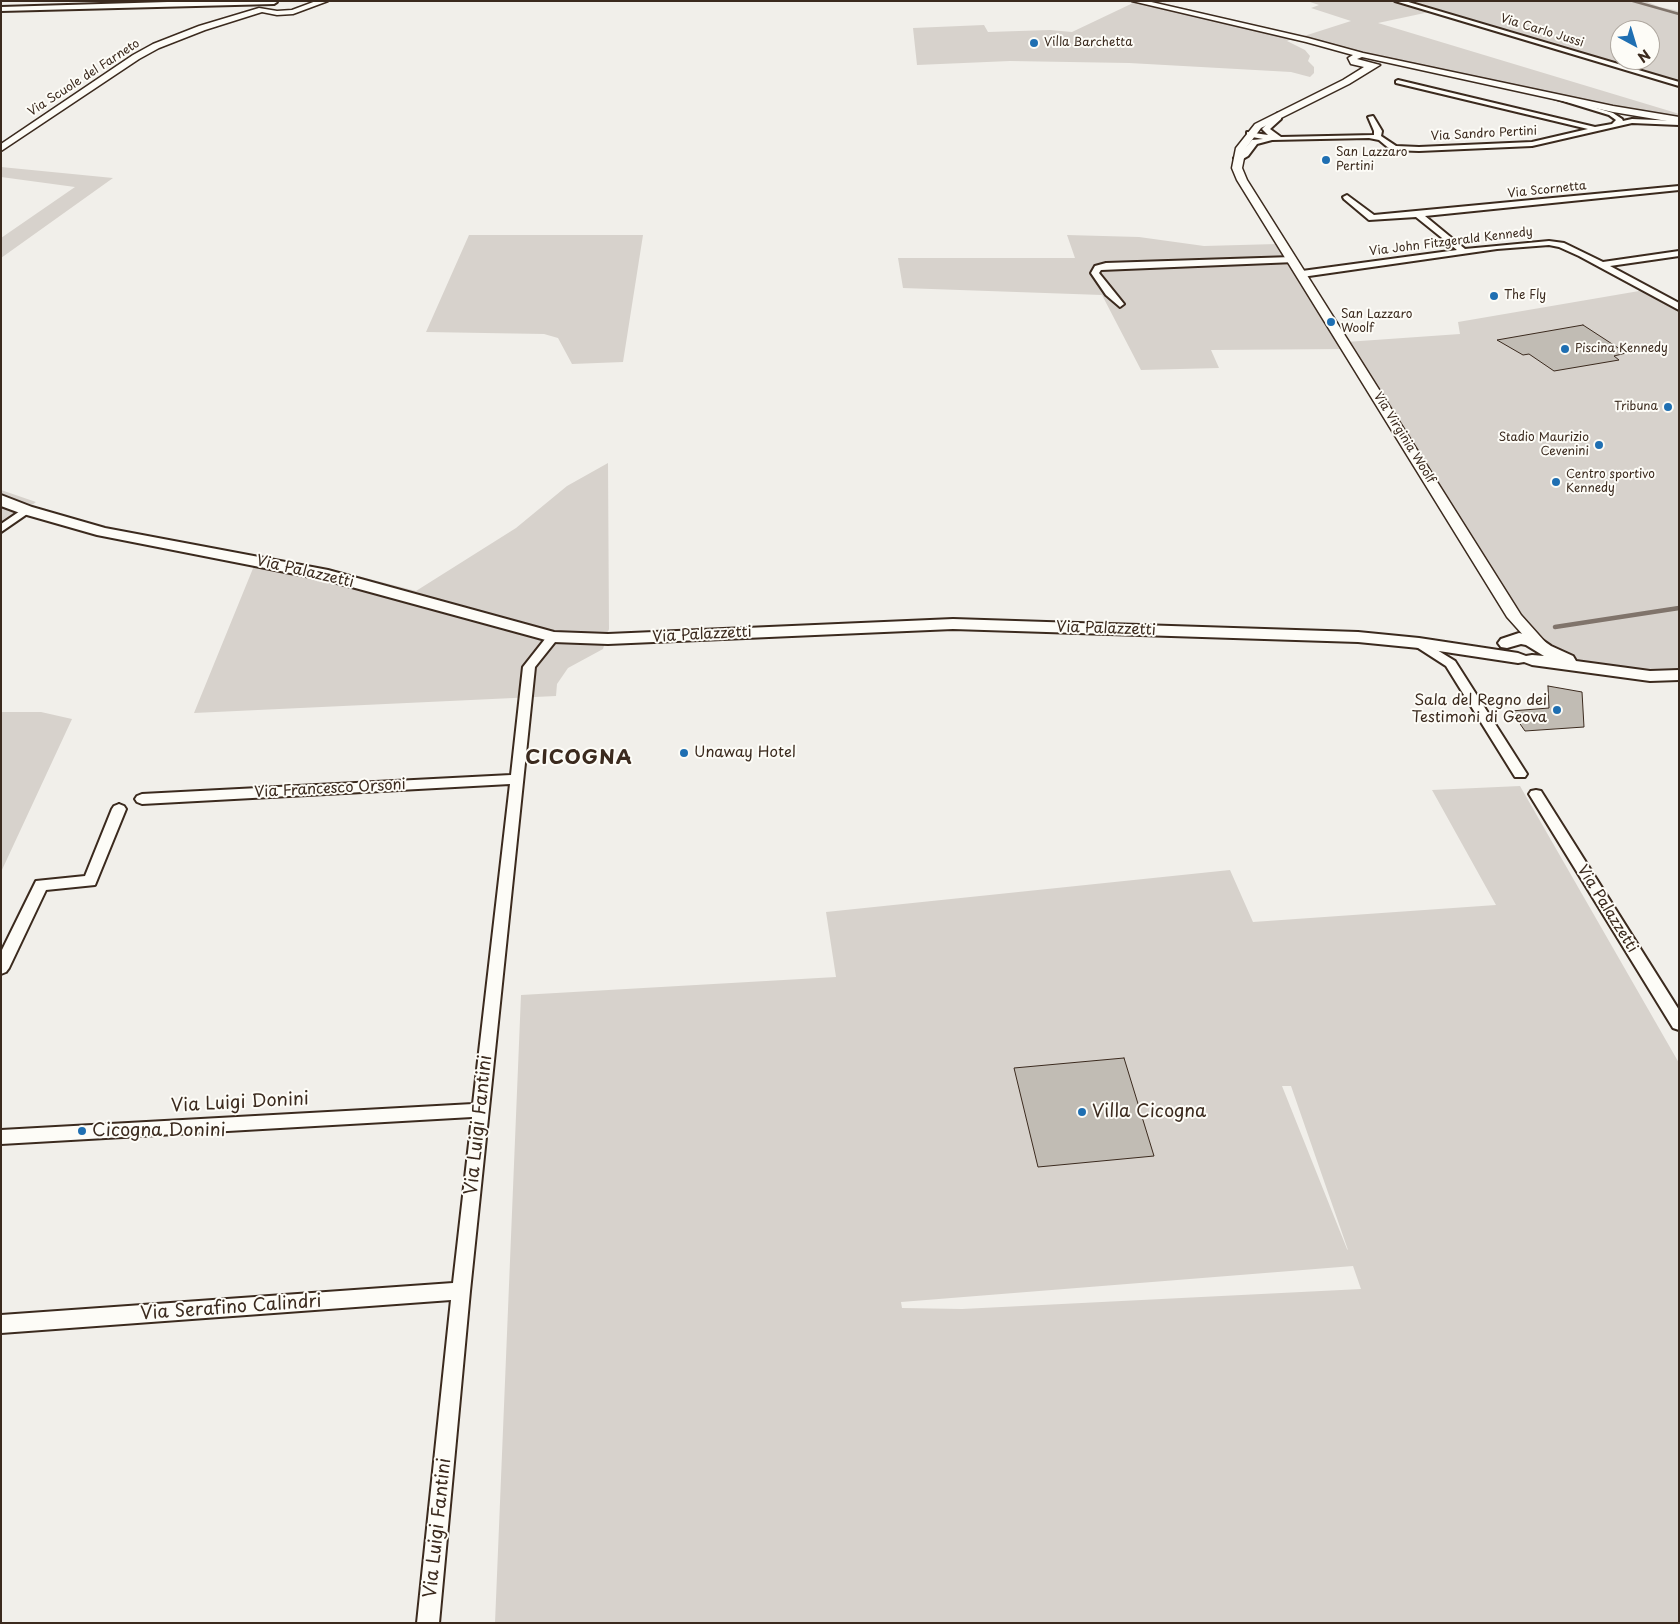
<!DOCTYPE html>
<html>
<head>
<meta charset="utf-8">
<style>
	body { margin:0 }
	#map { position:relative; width:1680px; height:1624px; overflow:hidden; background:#f1efea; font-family:"Playpen Sans",sans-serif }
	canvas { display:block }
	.frame { position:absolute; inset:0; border:2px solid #3b2a1e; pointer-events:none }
	.north { position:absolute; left:1610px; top:20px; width:50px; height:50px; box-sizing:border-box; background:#fdfcf7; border:1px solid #afa8a0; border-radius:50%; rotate:141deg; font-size:14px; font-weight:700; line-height:20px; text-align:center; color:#3b2a1e }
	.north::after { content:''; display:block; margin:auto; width:18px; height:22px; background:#1f6fb2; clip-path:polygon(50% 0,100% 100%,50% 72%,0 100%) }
</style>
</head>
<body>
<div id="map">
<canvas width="1680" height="1624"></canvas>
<div class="frame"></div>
<div class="north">N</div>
</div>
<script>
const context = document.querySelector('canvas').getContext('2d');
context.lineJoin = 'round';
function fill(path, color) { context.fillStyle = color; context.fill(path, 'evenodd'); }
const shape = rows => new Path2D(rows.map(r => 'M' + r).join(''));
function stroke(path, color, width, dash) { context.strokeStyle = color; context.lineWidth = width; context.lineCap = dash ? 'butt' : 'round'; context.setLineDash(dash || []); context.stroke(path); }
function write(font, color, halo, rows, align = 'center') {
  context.font = font + ' "Playpen Sans",sans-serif'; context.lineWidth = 4; context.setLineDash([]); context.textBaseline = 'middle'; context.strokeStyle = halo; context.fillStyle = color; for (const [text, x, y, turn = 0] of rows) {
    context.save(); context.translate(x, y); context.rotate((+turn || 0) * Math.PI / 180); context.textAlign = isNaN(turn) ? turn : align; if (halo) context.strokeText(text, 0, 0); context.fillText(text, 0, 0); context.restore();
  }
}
fill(shape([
	[1121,1,1155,1,1298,36,1287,41,1305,50,1310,56,1308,61,1314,67,1314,73,1310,77,1291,72,1129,63,1010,61,917,65,913,28,984,25,988,32,1050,30,1072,32,1133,3],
	[1307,1,1645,1,1660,7,1679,11,1679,82,1434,11,1378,23,1673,112,1679,114,1679,118,1621,109,1432,67,1357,53,1301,37,1351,21,1311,8,1319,5],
	[1620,30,1650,30,1650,60,1620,60],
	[1,167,113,178,1,258,1,238,75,187,1,177],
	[469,235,643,235,623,362,572,364,558,338,544,334,426,332],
	[1067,235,1139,237,1204,246,1277,244,1346,342,1460,334,1458,322,1645,290,1679,310,1679,676,1580,662,1561,654,1550,647,1522,614,1343,349,1211,350,1219,368,1141,370,1102,295,903,288,898,258,1075,258],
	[608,463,609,629,603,649,568,668,557,684,556,696,194,713,256,561,310,569,335,570,416,591,516,528,567,486],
	[1,490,36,502,1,528],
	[1,712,41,712,72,719,1,872],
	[1520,786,1679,1063,1679,1623,495,1623,521,995,836,977,826,912,1230,870,1253,922,1496,905,1432,790],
	[1282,1086,1291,1086,1348,1250,1347,1249],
	[1353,1266,1361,1289,962,1309,902,1308,901,1302]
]), '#d7d2cc');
stroke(shape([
	[1633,1,1679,14]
]), '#80746b', 2.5);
stroke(shape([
	[1555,627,1679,608]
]), '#80746b', 4.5);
const building = shape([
	[1583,325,1626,353,1614,356,1619,360,1554,371,1529,354,1523,355,1497,340,1583,325],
	[1548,686,1582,692,1584,727,1525,731,1511,711,1549,708,1548,686],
	[1124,1058,1154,1156,1038,1167,1014,1068,1124,1058]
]);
fill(building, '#c1bcb4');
stroke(building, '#3b2a1e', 1);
const minor = shape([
	[201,1,277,2,274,4,1,11,1,7,201,1],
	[1395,1,1405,1,1679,82,1679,86,1395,1],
	[1398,80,1595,127,1612,124,1616,120,1609,115,1547,96,1550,94,1613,113,1622,119,1623,121,1632,119,1679,121,1679,125,1632,123,1532,146,1419,151,1391,150,1379,140,1369,138,1272,140,1257,144,1248,156,1241,160,1234,158,1242,152,1252,140,1263,139,1247,136,1247,132,1268,135,1262,129,1278,113,1281,115,1281,119,1270,129,1281,137,1374,135,1374,131,1368,117,1373,116,1382,131,1381,136,1396,146,1419,147,1532,142,1588,129,1396,83,1396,81,1398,80],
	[1679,186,1679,190,1425,216,1465,249,1549,241,1564,243,1603,262,1679,251,1679,256,1610,266,1679,303,1679,310,1579,256,1559,247,1549,245,1497,249,1302,277,1298,274,1302,271,1457,250,1416,217,1369,220,1344,199,1343,197,1347,195,1374,215,1679,186],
	[1292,257,1296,260,1295,262,1101,270,1099,273,1124,304,1120,307,1106,295,1091,273,1095,266,1106,263,1292,257],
	[26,507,30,508,31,510,30,512,1,532,1,524,26,507],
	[553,633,559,637,535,667,470,1291,439,1623,417,1623,451,1300,1,1333,1,1315,453,1283,472,1117,1,1144,1,1130,473,1104,510,784,142,804,137,802,135,799,137,796,142,794,511,775,523,667,549,634,553,633],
	[1419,639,1455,661,1527,774,1525,777,1515,777,1446,666,1415,646,1413,643,1419,639],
	[1536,790,1541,791,1679,1010,1679,1030,1673,1028,1529,794,1531,791,1536,790],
	[119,804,124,806,126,809,95,885,46,890,9,968,6,972,1,974,1,952,36,881,85,876,112,809,114,806,119,804]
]);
const tertiary = shape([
	[316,1,328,1,293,14,277,15,262,12,205,30,159,48,139,59,1,151,1,144,133,55,153,44,199,26,259,8,277,11,292,10,316,1],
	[1132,1,1147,1,1308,38,1363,53,1613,106,1679,117,1679,123,1613,112,1362,57,1357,59,1380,65,1349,84,1261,128,1246,148,1242,168,1247,180,1521,615,1546,643,1543,646,1533,646,1507,617,1237,180,1232,168,1236,148,1255,124,1343,80,1364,67,1351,64,1348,58,1353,55,1306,42,1132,1]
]);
const secondary = shape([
	[1,495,32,507,105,528,328,570,554,632,608,634,953,619,1358,632,1419,638,1518,653,1526,656,1532,655,1544,656,1526,645,1521,644,1507,648,1501,647,1498,643,1501,639,1519,633,1538,637,1551,646,1573,656,1576,661,1650,671,1679,670,1679,680,1650,681,1532,665,1524,662,1518,663,1419,648,1358,642,953,629,608,644,553,642,326,580,97,535,20,513,1,506,1,495]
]);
stroke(minor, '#3b2a1e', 4);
stroke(tertiary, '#3b2a1e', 3);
stroke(secondary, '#3b2a1e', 4);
fill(minor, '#fdfcf7');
fill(tertiary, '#fdfcf7');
fill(secondary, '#fdfcf7');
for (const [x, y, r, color] of [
	[1034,43,5,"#1f6fb2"],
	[1326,160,5,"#1f6fb2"],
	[1494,296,5,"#1f6fb2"],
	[1331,322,5,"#1f6fb2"],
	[1565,349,5,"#1f6fb2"],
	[1668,407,5,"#1f6fb2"],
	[1599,445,5,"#1f6fb2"],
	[1556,482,5,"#1f6fb2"],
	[1557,710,5,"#1f6fb2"],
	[684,753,5,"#1f6fb2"],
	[1082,1112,5,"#1f6fb2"],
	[82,1131,5,"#1f6fb2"]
]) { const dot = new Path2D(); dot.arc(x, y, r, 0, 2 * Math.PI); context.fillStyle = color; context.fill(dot); stroke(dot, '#fdfcf7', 2); }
write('12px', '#3b2a1e', '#fdfcf7', [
	["Via Carlo Jussi",1542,31,17],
	["Via Scuole del Farneto",84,78,-33],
	["Via Sandro Pertini",1484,134,-3],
	["Via Scornetta",1547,190,-6],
	["Via John Fitzgerald Kennedy",1451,242,-7],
	["Via Virginia Woolf",1404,438,58]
]);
write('12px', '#3b2a1e', '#fdfcf7', [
	["Villa Barchetta",1044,43],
	["San Lazzaro",1336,153],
	["Pertini",1336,167],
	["The Fly",1504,296],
	["San Lazzaro",1341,315],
	["Woolf",1341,329],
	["Piscina Kennedy",1575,349],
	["Tribuna",1658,407,"right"],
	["Stadio Maurizio",1589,438,"right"],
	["Cevenini",1589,452,"right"],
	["Centro sportivo",1566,475],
	["Kennedy",1566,489]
], 'left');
write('15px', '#3b2a1e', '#fdfcf7', [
	["Via Palazzetti",305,572,13],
	["Via Palazzetti",1106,629,2],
	["Via Palazzetti",702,635,-3],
	["Via Francesco Orsoni",330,789,-3],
	["Via Palazzetti",1607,909,58]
]);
write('15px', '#3b2a1e', '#fdfcf7', [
	["Sala del Regno dei",1547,701],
	["Testimoni di Geova",1547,718],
	["Unaway Hotel",694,753,"left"]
], 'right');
write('18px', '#3b2a1e', '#fdfcf7', [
	["Via Luigi Donini",240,1103,-3],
	["Via Luigi Fantini",479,1125,-84],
	["Via Serafino Calindri",231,1308,-4],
	["Via Luigi Fantini",438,1528,-84]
]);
write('18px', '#3b2a1e', '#fdfcf7', [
	["Villa Cicogna",1092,1112],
	["Cicogna Donini",92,1131]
], 'left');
context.letterSpacing = '1px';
write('bold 20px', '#3b2a1e', '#fdfcf7', [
	["CICOGNA",579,758]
]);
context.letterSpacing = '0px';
</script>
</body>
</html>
